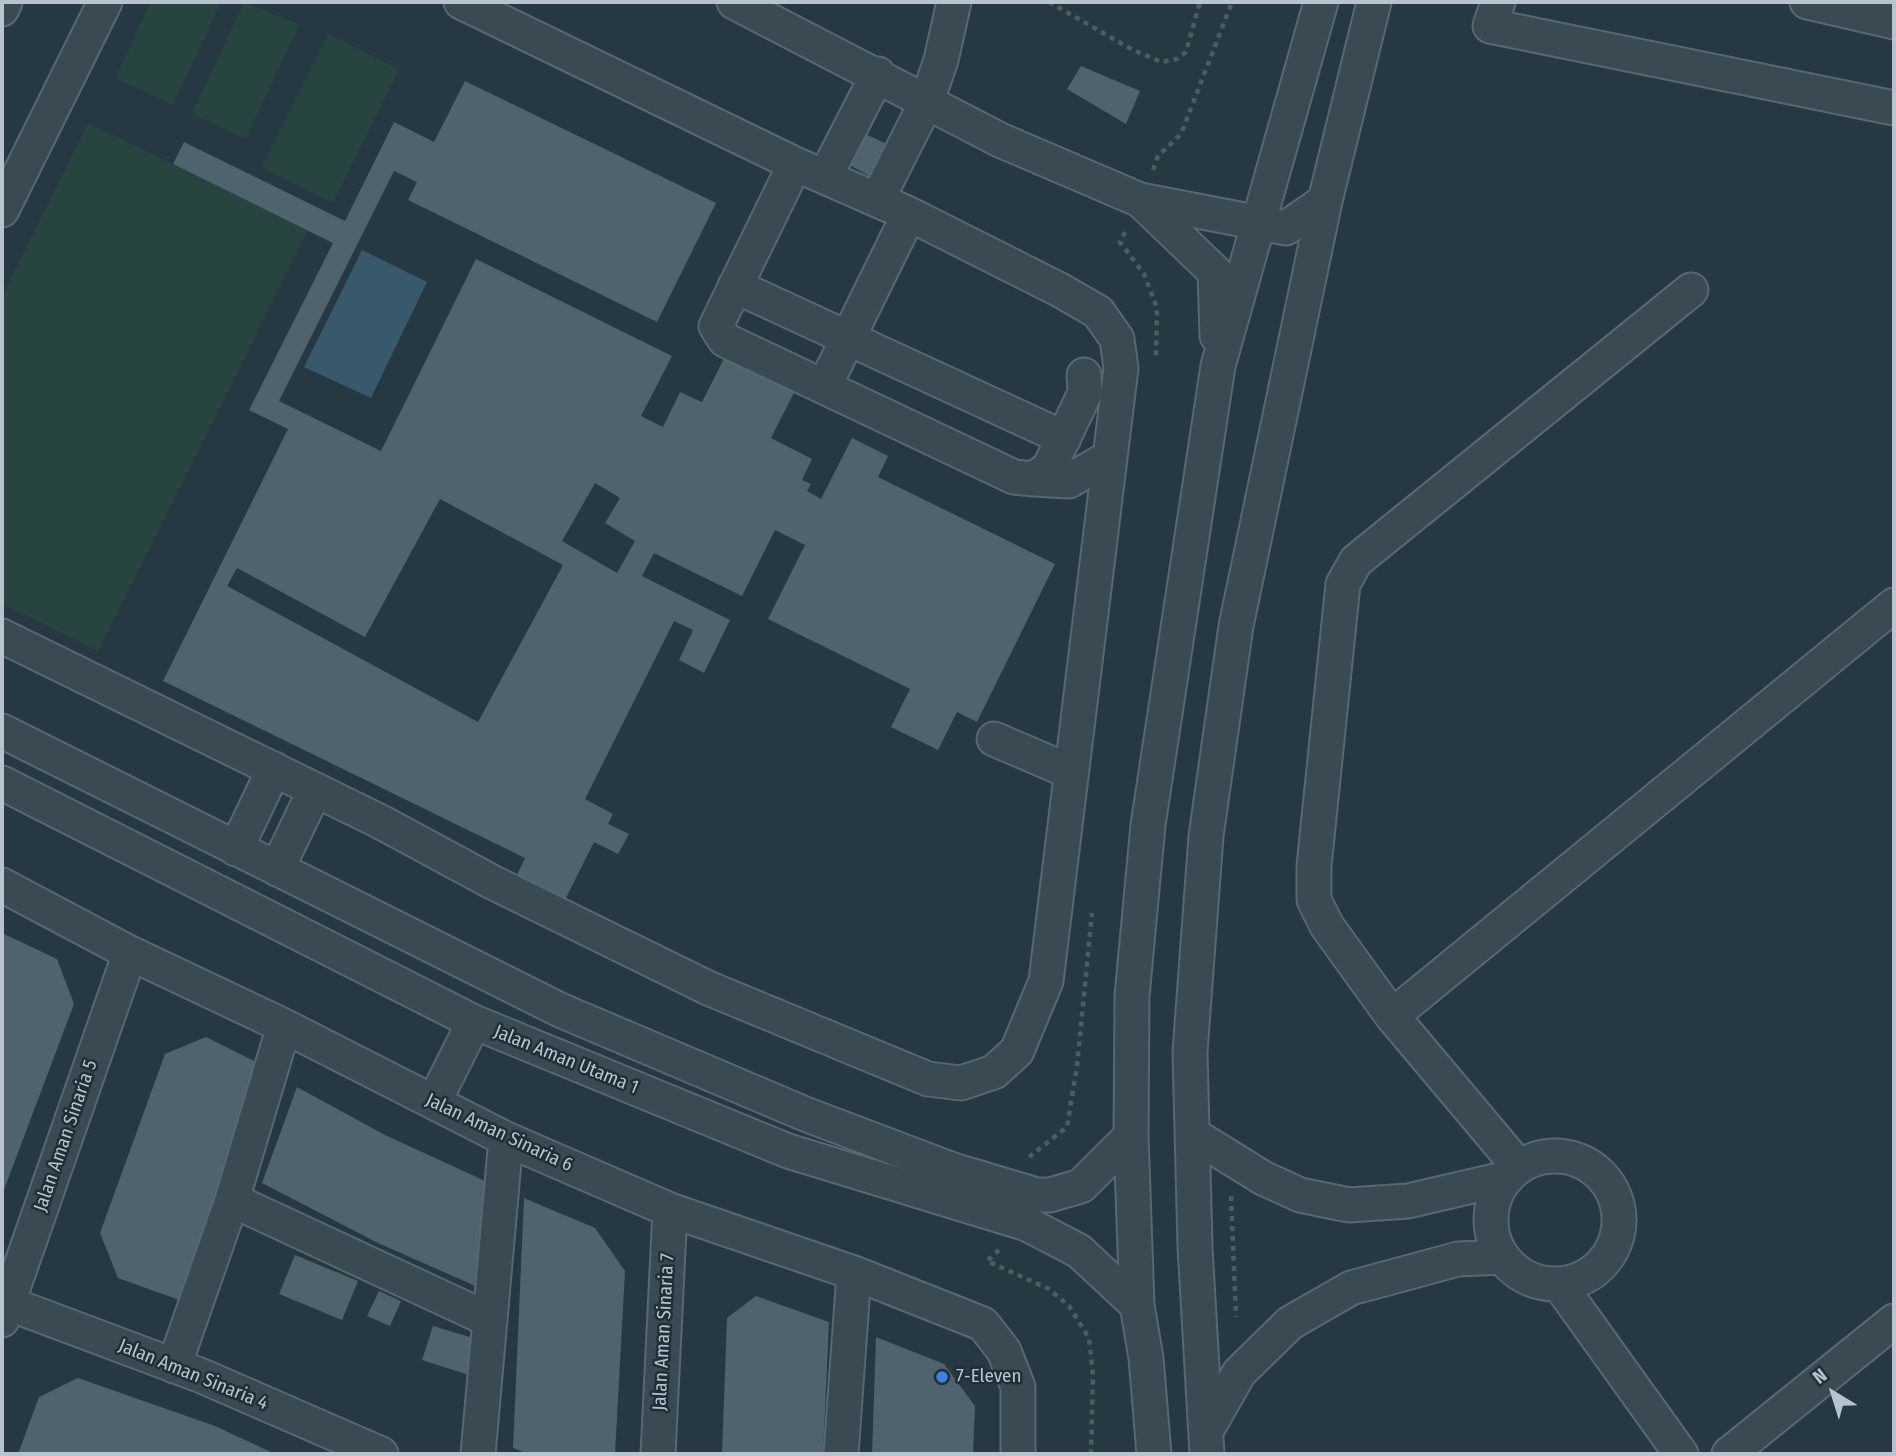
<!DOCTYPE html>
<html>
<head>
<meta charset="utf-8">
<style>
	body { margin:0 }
	#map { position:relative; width:1896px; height:1456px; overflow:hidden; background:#263943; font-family:"Fira Sans Condensed",sans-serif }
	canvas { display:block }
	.frame { position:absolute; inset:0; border:4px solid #b7c4cd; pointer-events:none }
	.north { position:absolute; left:1798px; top:1358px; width:70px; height:70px; -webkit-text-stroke:5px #1f2f38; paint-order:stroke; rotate:322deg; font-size:19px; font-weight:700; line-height:28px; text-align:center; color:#b7c4cd }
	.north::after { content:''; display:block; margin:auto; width:24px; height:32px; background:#b7c4cd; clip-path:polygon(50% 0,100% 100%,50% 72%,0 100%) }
</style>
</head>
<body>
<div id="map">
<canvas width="1896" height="1456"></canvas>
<div class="frame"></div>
<div class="north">N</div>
</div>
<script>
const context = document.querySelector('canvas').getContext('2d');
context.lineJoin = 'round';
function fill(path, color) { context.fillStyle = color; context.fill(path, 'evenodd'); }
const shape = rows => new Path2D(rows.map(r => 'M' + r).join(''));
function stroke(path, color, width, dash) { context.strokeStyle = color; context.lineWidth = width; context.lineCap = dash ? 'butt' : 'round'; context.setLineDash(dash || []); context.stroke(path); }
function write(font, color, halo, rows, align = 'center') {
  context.font = font + ' "Fira Sans Condensed",sans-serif'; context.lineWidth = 5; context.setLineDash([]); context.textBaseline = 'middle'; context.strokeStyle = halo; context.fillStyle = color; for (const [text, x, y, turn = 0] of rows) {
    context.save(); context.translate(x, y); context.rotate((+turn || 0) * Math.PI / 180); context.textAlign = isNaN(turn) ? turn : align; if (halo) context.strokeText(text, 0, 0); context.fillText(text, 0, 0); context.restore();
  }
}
fill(shape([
	[151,2,221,2,173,105,115,78],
	[244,2,299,25,246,139,192,114],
	[328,34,399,69,333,203,261,168],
	[88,123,308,230,98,651,2,604,2,297]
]), '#284441');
fill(shape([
	[362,250,427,282,371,398,304,367]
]), '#38596b');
fill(shape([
	[1081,66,1140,91,1126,124,1067,89],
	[465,81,716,203,657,322,408,200,417,182,394,171,279,401,381,451,476,259,672,356,641,416,663,427,680,392,702,402,738,331,808,365,771,438,812,459,802,480,811,484,807,491,821,499,852,438,888,456,878,477,1055,564,977,722,957,712,938,750,891,727,910,689,768,619,805,545,775,530,742,596,654,553,642,576,730,620,704,673,679,660,693,630,674,621,585,799,613,814,608,824,629,834,618,854,594,842,565,900,517,875,525,858,163,681,288,429,249,410,333,243,173,164,184,142,345,221,394,122,434,142],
	[595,483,620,498,605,523,635,541,617,573,562,541],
	[440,499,563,565,478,722,227,586,237,568,365,637],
	[863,133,887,144,874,179,850,165],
	[2,933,57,959,74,1004,2,1195],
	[206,1037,268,1068,185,1302,118,1278,100,1233,165,1054],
	[297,1087,385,1135,494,1185,489,1292,378,1243,262,1183],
	[524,1198,595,1228,625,1271,615,1454,528,1454,513,1448],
	[295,1255,358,1281,342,1320,279,1294],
	[379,1291,401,1301,390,1326,367,1316],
	[756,1296,829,1322,823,1454,722,1454,727,1318],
	[433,1326,483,1341,472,1376,422,1360],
	[876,1337,944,1364,975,1406,973,1454,872,1454],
	[78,1378,215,1426,275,1454,18,1454,39,1397]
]), '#4e636e');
const minor = shape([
	[734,2,1000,140,1140,200,1286,228,1325,201],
	[1498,2,1490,26,1894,108],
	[1807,2,1894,22],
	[2,9,5,2],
	[795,164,716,326,725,340,1014,477,1034,479,1049,468,1085,393,1084,375],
	[825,177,878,74],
	[877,200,927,101,941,60,954,2],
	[1141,201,1215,272,1217,336],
	[2,210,105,2],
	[735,286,1064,438],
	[824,387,909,214],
	[1034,479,1069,481,1110,457],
	[2,636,381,822,492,882,708,988,928,1079,961,1083,994,1072,1017,1051,1046,981,1121,368,1117,339,1098,312,1060,290,909,214,795,164,461,2],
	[2,731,560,1010,805,1114,953,1170,1037,1195,1050,1195,1081,1186,1131,1136],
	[994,739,1071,772],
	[2,783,474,1022,788,1151,1027,1224,1079,1251,1137,1305],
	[236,849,274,769],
	[277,869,315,790],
	[2,885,130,953,284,1026,506,1139,670,1210,854,1273,983,1324,1004,1351,1018,1387,1018,1454],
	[1392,1016,1894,605],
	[434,1102,474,1022],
	[1192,1134,1263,1178,1300,1195,1349,1205,1408,1201,1507,1178],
	'1491 1220a64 64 0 1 1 128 0a64 64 0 1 1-128 0Z',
	[1519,1167,1392,1016,1327,926,1314,900,1314,866,1343,584,1356,561,1691,290],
	[232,1200,490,1320],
	[1559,1284,1681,1454],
	[2,1301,202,1376,381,1454],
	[2,1320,130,953],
	[174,1366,232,1200,284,1026],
	[1206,1431,1239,1373,1290,1323,1351,1288,1458,1259,1502,1257],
	[478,1454,506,1139],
	[658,1454,670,1210],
	[841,1454,854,1273],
	[1154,1454,1146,1358,1137,1305,1131,1136,1132,996,1148,825,1218,366,1321,2],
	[1207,1454,1195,1247,1190,1052,1206,836,1236,626,1325,201,1374,2],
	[1729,1454,1894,1321]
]);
stroke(minor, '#586770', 37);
stroke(shape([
	[1049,2,1133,50,1161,62,1177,59,1186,52,1200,2],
	[1153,170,1158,156,1181,134,1232,2],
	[1125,232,1120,242,1144,274,1157,308,1156,358],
	[1029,1157,1067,1127,1077,1066,1092,913],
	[1231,1196,1236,1317],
	[999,1250,987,1261,1049,1289,1069,1306,1089,1338,1093,1375,1091,1454]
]), '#46605d', 4.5, [5, 5]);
stroke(minor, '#3a4a53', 33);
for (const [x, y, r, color] of [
	[942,1377,7,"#3f7fe0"]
]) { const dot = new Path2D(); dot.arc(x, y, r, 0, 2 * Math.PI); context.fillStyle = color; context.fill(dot); stroke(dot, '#1f2f38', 2.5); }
write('19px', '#b7c4cd', '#1f2f38', [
	["Jalan Aman Utama 1",566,1060,22],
	["Jalan Aman Sinaria 6",499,1133,25],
	["Jalan Aman Sinaria 5",66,1136,-71],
	["Jalan Aman Sinaria 7",664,1332,-87],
	["Jalan Aman Sinaria 4",193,1375,22]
]);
write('19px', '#b7c4cd', '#1f2f38', [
	["7-Eleven",956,1377]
], 'left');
</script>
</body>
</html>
